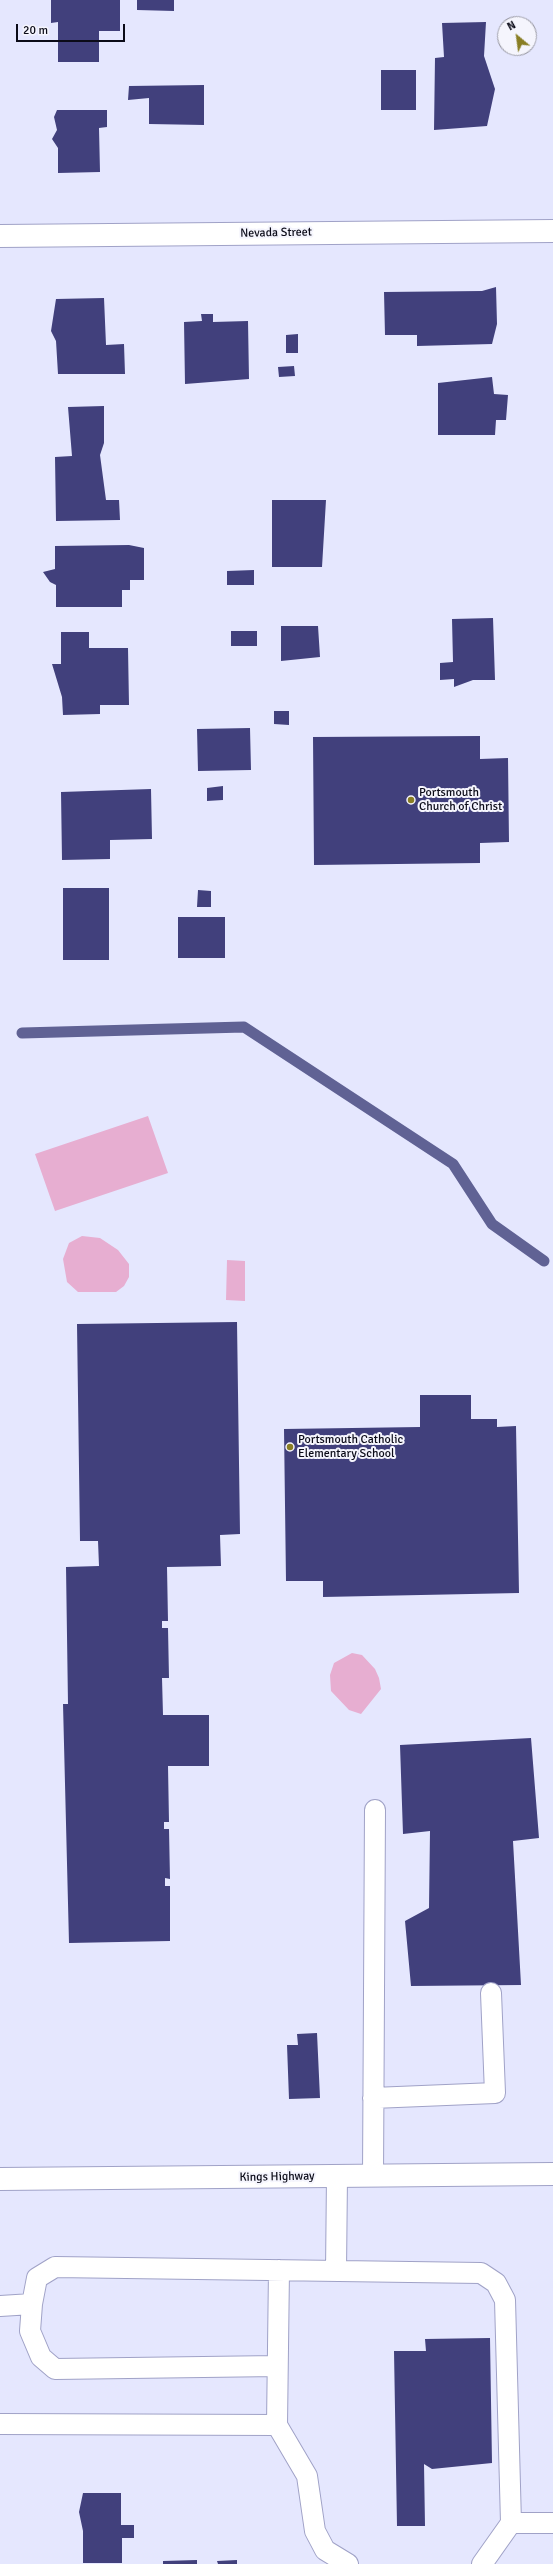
<!DOCTYPE html>
<html>
<head>
<meta charset="utf-8">
<style>
	body { margin:0 }
	#map { position:relative; width:553px; height:2564px; overflow:hidden; background:#e5e7fe; font-family:Signika,sans-serif }
	canvas { display:block }
	.north { position:absolute; left:497px; top:16px; width:40px; height:40px; box-sizing:border-box; background:#f5f5fd; border:1px solid #9797a1; border-radius:50%; rotate:331deg; font-size:11px; font-weight:700; line-height:16px; text-align:center; color:#0b0b18 }
	.north::after { content:''; display:block; margin:auto; width:14px; height:18px; background:#897e24; clip-path:polygon(50% 0,100% 100%,50% 72%,0 100%) }
	.scale { position:absolute; left:16px; top:24px; width:109px; height:18px; box-sizing:border-box; border:2px solid #0b0b18; border-top:0; padding-left:5px; font-size:12px; line-height:14px; white-space:nowrap; color:#0b0b18; -webkit-text-stroke:3px #f5f5fd; paint-order:stroke }
</style>
</head>
<body>
<div id="map">
<canvas width="553" height="2564"></canvas>
<div class="north">N</div>
<div class="scale">20 m</div>
</div>
<script>
const context = document.querySelector('canvas').getContext('2d');
context.lineJoin = 'round';
function fill(path, color) { context.fillStyle = color; context.fill(path, 'evenodd'); }
const shape = rows => new Path2D(rows.map(r => 'M' + r).join(''));
function stroke(path, color, width, dash) { context.strokeStyle = color; context.lineWidth = width; context.lineCap = dash ? 'butt' : 'round'; context.setLineDash(dash || []); context.stroke(path); }
function write(font, color, halo, rows, align = 'center') {
  context.font = font + ' Signika,sans-serif'; context.lineWidth = 4; context.setLineDash([]); context.textBaseline = 'middle'; context.strokeStyle = halo; context.fillStyle = color; for (const [text, x, y, turn = 0] of rows) {
    context.save(); context.translate(x, y); context.rotate((+turn || 0) * Math.PI / 180); context.textAlign = isNaN(turn) ? turn : align; if (halo) context.strokeText(text, 0, 0); context.fillText(text, 0, 0); context.restore();
  }
}
fill(shape([
	[148,1116,168,1173,55,1211,35,1154],
	[82,1236,100,1238,118,1250,129,1264,129,1277,124,1286,116,1292,78,1292,67,1282,63,1259,69,1243],
	[227,1260,245,1261,245,1301,226,1300],
	[352,1653,362,1655,375,1669,379,1678,381,1689,361,1714,349,1710,331,1691,330,1675,334,1663]
]), '#e7aed1');
stroke(shape([
	[22,1033,244,1027,453,1164,492,1224,544,1261]
]), '#606294', 11);
fill(shape([
	[51,0,120,0,120,31,99,31,99,62,58,62,58,22,51,23],
	[137,0,174,0,174,11,137,10],
	[486,22,484,56,495,89,487,126,434,130,435,58,444,57,442,23],
	[381,70,416,70,416,110,381,110],
	[204,85,204,125,149,124,149,98,128,100,129,86],
	[57,110,107,110,107,127,99,128,100,172,58,173,58,148,52,139,57,130,54,117],
	[496,287,497,324,492,344,417,346,417,335,385,335,384,292,482,291],
	[104,298,106,345,124,344,125,374,58,374,56,341,51,331,56,299],
	[201,314,213,314,213,322,248,321,249,379,185,384,184,322,202,321],
	[298,334,298,353,286,353,286,335],
	[294,366,295,376,279,377,278,367],
	[492,377,494,394,508,395,506,420,496,420,495,435,438,435,438,383],
	[104,406,104,443,100,455,106,500,119,500,120,520,56,521,55,457,72,456,68,407],
	[272,500,326,500,322,567,272,567],
	[129,545,144,548,144,580,130,580,130,590,122,590,122,607,56,607,56,585,50,582,43,572,55,569,55,546],
	[254,570,254,585,227,585,227,571],
	[493,618,495,680,473,680,454,687,454,679,440,680,440,663,453,662,452,619],
	[281,626,318,626,320,657,281,661],
	[231,631,257,631,257,646,231,646],
	[61,632,89,632,89,648,128,648,129,705,100,705,100,714,63,715,62,697,52,664,61,664],
	[274,711,289,711,289,725,274,724],
	[250,728,251,770,198,771,197,729],
	[480,736,480,759,508,758,509,842,480,843,480,863,314,865,313,737],
	[223,786,223,800,207,801,207,788],
	[151,789,152,839,110,840,110,859,62,860,61,792],
	[63,888,109,888,109,960,63,960],
	[198,890,211,891,211,907,197,907],
	[178,917,225,917,225,958,178,958],
	[237,1322,240,1534,220,1535,221,1566,167,1567,168,1621,162,1621,162,1628,168,1628,169,1678,162,1678,163,1715,209,1715,209,1766,168,1766,169,1822,164,1822,164,1829,169,1829,170,1879,165,1878,165,1886,170,1886,170,1941,69,1943,63,1704,68,1704,66,1567,99,1566,98,1541,80,1541,77,1324],
	[420,1395,471,1395,471,1419,497,1419,497,1427,516,1426,519,1593,323,1597,323,1581,286,1581,284,1429,420,1427],
	[531,1738,539,1838,513,1841,521,1985,411,1986,405,1921,429,1908,430,1831,403,1834,400,1745],
	[317,2033,320,2098,289,2099,287,2045,298,2045,297,2034],
	[490,2338,492,2463,432,2469,424,2464,425,2526,397,2526,394,2351,426,2351,425,2339],
	[83,2493,121,2493,121,2525,134,2525,134,2538,122,2538,122,2563,83,2563,83,2531,79,2512],
	[197,2560,197,2564,163,2564,163,2561],
	[237,2560,237,2564,218,2564,217,2561]
]), '#41407c');
const service = shape([
	[373,2098,495,2093,491,1993],
	[373,2176,375,1810],
	[279,2270,277,2425,307,2476,315,2531,325,2550,348,2564],
	[336,2271,337,2176],
	[0,2306,32,2304],
	[277,2366,55,2369,41,2357,30,2331,32,2304,37,2278,55,2267,481,2273,496,2283,505,2300,511,2523,482,2564],
	[0,2424,277,2425],
	[511,2523,553,2523]
]);
const minor = shape([
	[0,236,553,231],
	[0,2179,553,2174]
]);
stroke(service, '#a0a2c7', 22);
stroke(minor, '#a0a2c7', 24);
stroke(service, '#fff', 20);
stroke(minor, '#fff', 22);
for (const [x, y, r, color] of [
	[411,800,4,"#897e24"],
	[290,1447,4,"#897e24"]
]) { const dot = new Path2D(); dot.arc(x, y, r, 0, 2 * Math.PI); context.fillStyle = color; context.fill(dot); stroke(dot, '#f5f5fd', 1.5); }
write('12px', '#0b0b18', '#f5f5fd', [
	["Nevada Street",276,233,-1],
	["Kings Highway",277,2177,-1]
]);
write('12px', '#0b0b18', '#f5f5fd', [
	["Portsmouth",419,793],
	["Church of Christ",419,807],
	["Portsmouth Catholic",298,1440],
	["Elementary School",298,1454]
], 'left');
</script>
</body>
</html>
